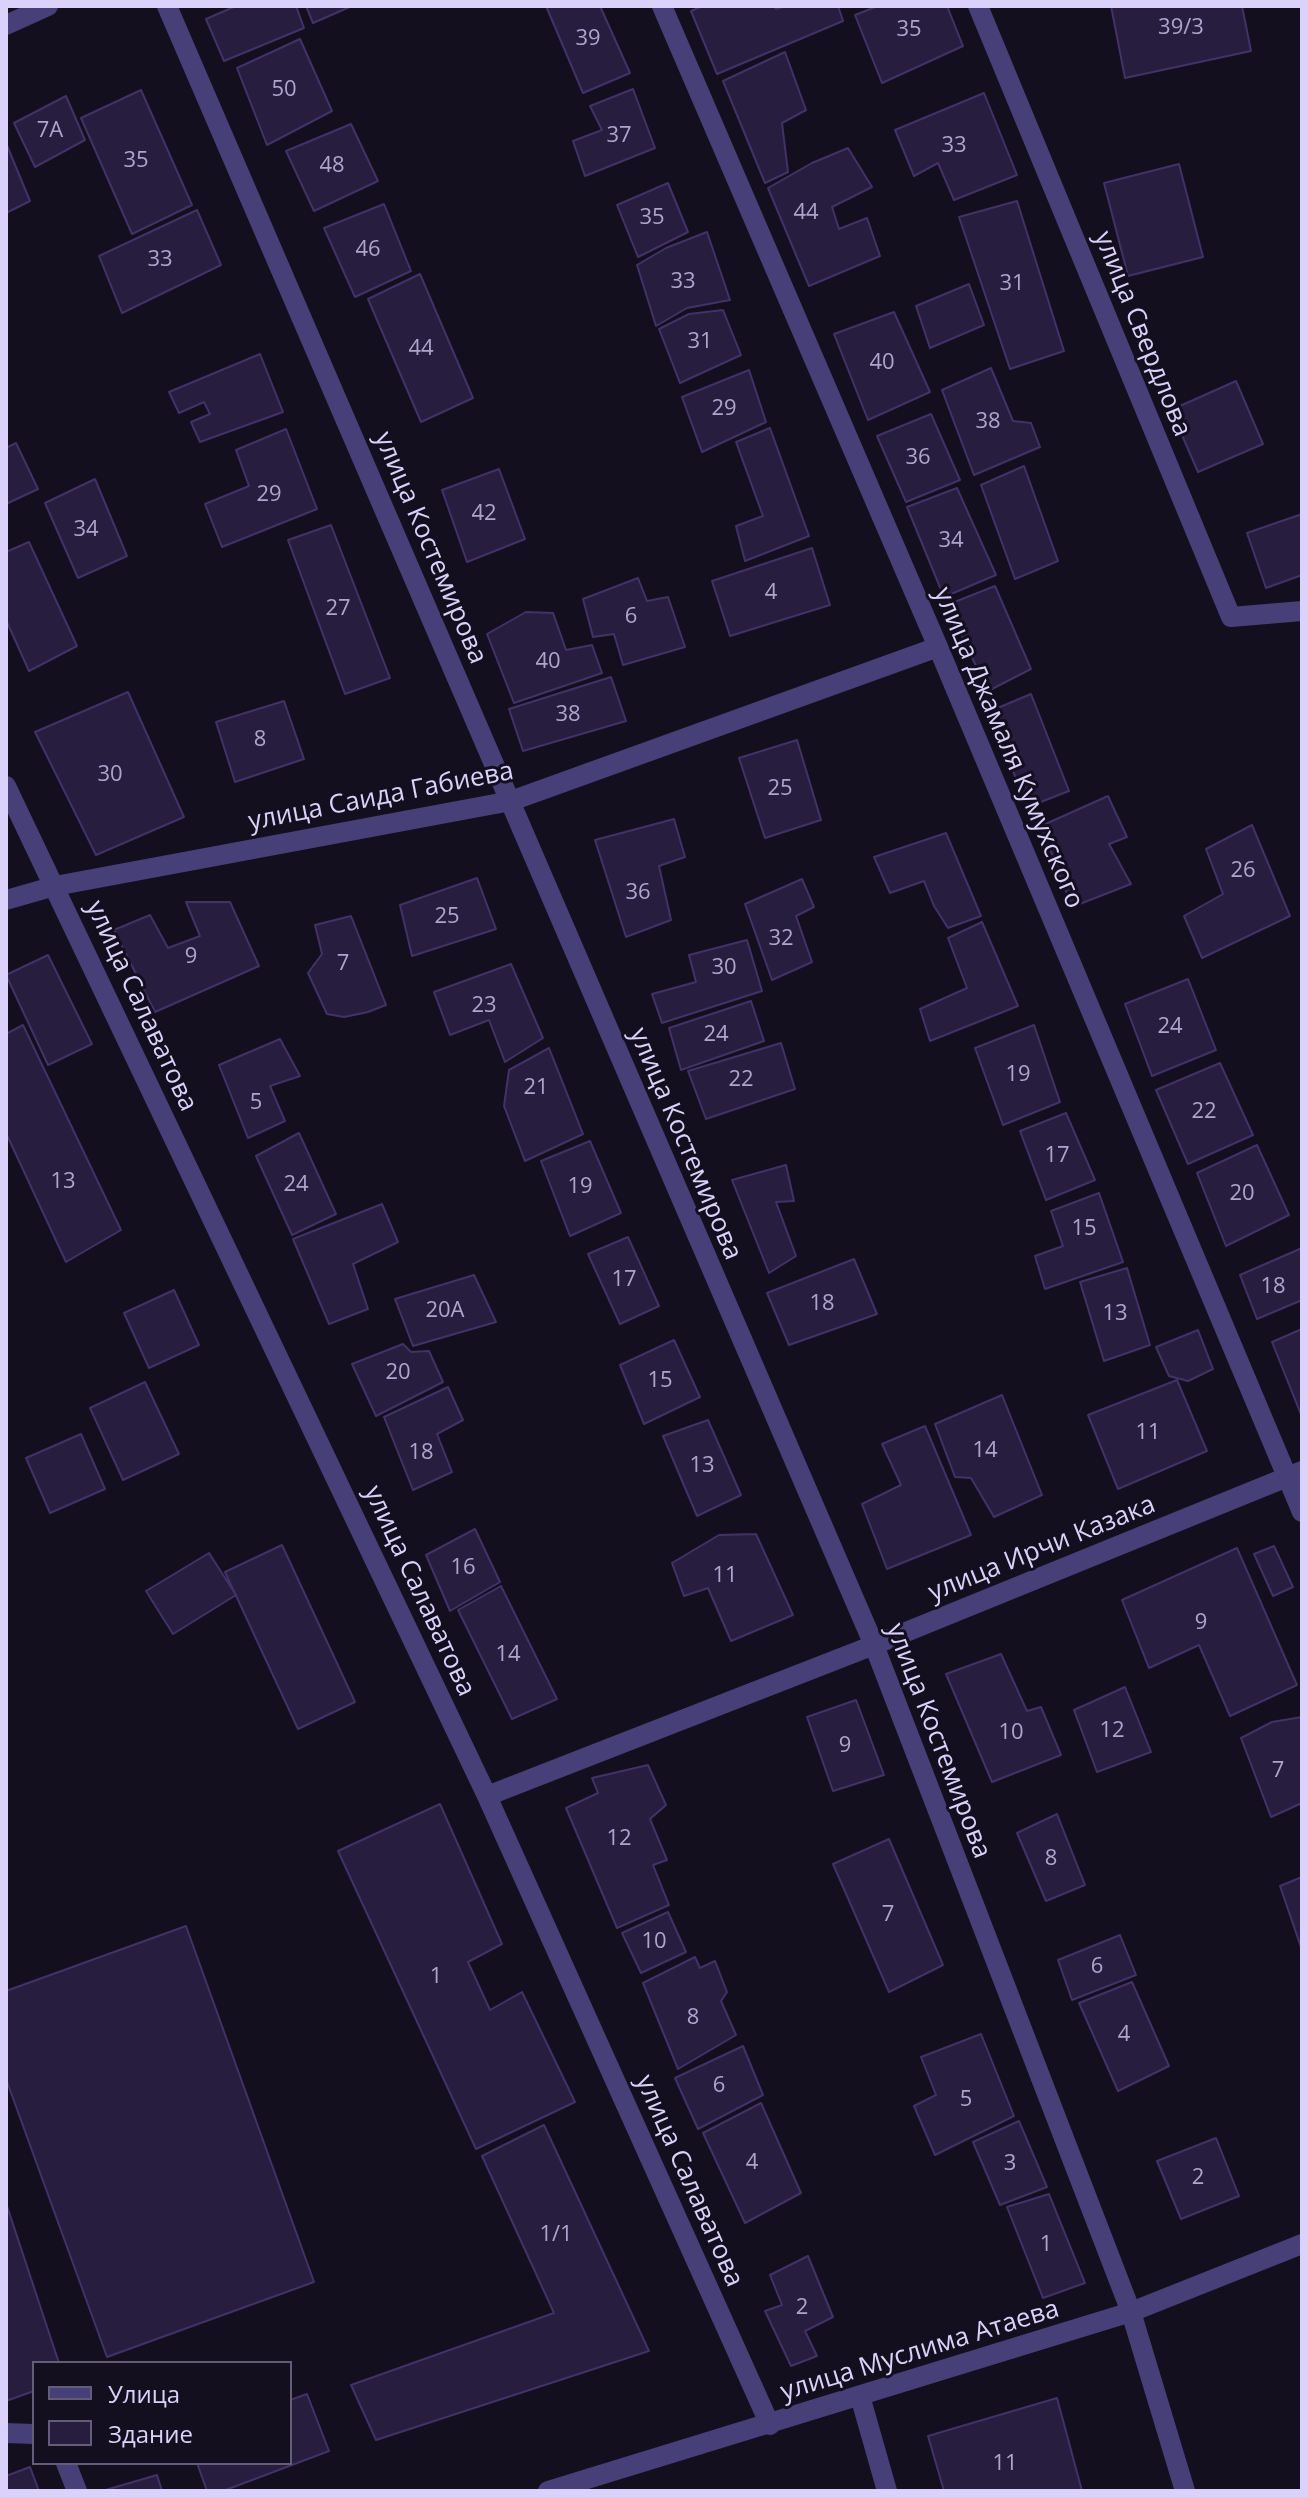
<!DOCTYPE html>
<html>
<head>
<meta charset="utf-8">
<style>
	body { margin:0 }
	#map { position:relative; width:1308px; height:2497px; overflow:hidden; background:#130f1f; font-family:"Open Sans",sans-serif }
	canvas { display:block }
	.frame { position:absolute; inset:0; border:8px solid #dad2fa; pointer-events:none }
	.legend { position:absolute; left:32px; top:2361px; width:260px; height:104px; box-sizing:border-box; background:#130f1f; border:2px solid #635d77; margin:0; padding:10px 14px; list-style:none; font-size:24px; color:#dad2fa }
	.legend li { display:flex; align-items:center; gap:16px; height:40px }
	.legend b { width:40px; border:2px solid #635d77 }
</style>
</head>
<body>
<div id="map">
<canvas width="1308" height="2497"></canvas>
<div class="frame"></div>
<ul class="legend">
<li><b style="height:10px;background:#474078"></b>Улица</li>
<li><b style="height:22px;background:#271d3e"></b>Здание</li>
</ul>
</div>
<script>
const context = document.querySelector('canvas').getContext('2d');
context.lineJoin = 'round';
function fill(path, color) { context.fillStyle = color; context.fill(path, 'evenodd'); }
const shape = rows => new Path2D(rows.map(r => 'M' + r).join(''));
function stroke(path, color, width, dash) { context.strokeStyle = color; context.lineWidth = width; context.lineCap = dash ? 'butt' : 'round'; context.setLineDash(dash || []); context.stroke(path); }
function write(font, color, halo, rows, align = 'center') {
  context.font = font + ' "Open Sans",sans-serif'; context.lineWidth = 6; context.setLineDash([]); context.textBaseline = 'middle'; context.strokeStyle = halo; context.fillStyle = color; for (const [text, x, y, turn = 0] of rows) {
    context.save(); context.translate(x, y); context.rotate((+turn || 0) * Math.PI / 180); context.textAlign = isNaN(turn) ? turn : align; if (halo) context.strokeText(text, 0, 0); context.fillText(text, 0, 0); context.restore();
  }
}
const building = shape([
	[236,6,296,6,304,28,224,61,206,19,236,6],
	[306,6,352,6,313,23,306,6],
	[546,6,600,6,630,73,583,93,546,6],
	[703,6,774,6,776,9,786,6,838,6,843,21,717,74,691,11,703,6],
	[878,6,947,6,963,46,882,83,855,15,878,6],
	[1111,6,1242,6,1251,51,1125,78,1111,6],
	[300,39,332,111,267,145,237,68,300,39],
	[785,52,806,110,782,123,788,172,765,183,723,81,785,52],
	[633,89,655,148,585,176,573,141,602,130,590,106,633,89],
	[141,90,192,205,132,234,81,118,141,90],
	[984,93,1017,175,954,200,938,163,914,176,895,130,984,93],
	[66,96,85,140,35,167,14,123,66,96],
	[351,124,378,181,314,211,286,151,351,124],
	[6,143,30,201,6,213,6,143],
	[848,148,872,187,832,207,839,229,867,218,880,256,809,286,768,188,812,163,848,148],
	[1179,164,1203,257,1128,276,1104,183,1179,164],
	[668,183,688,232,638,257,617,205,668,183],
	[1017,201,1064,351,1010,369,959,217,1017,201],
	[384,204,411,271,355,297,324,228,384,204],
	[197,210,221,265,122,313,99,256,197,210],
	[707,232,730,300,687,308,656,326,637,265,666,248,707,232],
	[420,274,473,398,421,422,368,299,420,274],
	[969,284,984,325,930,348,916,306,969,284],
	[723,310,741,355,680,383,659,329,689,314,723,310],
	[894,312,930,392,868,420,834,334,894,312],
	[260,354,283,412,200,442,191,422,210,414,204,402,179,413,169,392,260,354],
	[991,368,1013,421,1031,423,1040,447,974,475,942,390,991,368],
	[749,370,766,422,702,452,682,397,749,370],
	[1236,381,1263,444,1198,472,1171,410,1236,381],
	[931,414,960,480,906,502,877,436,931,414],
	[770,428,809,536,745,561,736,526,763,516,736,442,770,428],
	[286,429,317,509,222,547,205,504,249,486,236,450,286,429],
	[16,443,38,489,6,504,6,448,16,443],
	[1024,466,1058,561,1015,579,981,485,1024,466],
	[499,469,525,539,467,562,442,490,499,469],
	[95,479,127,556,78,578,45,503,95,479],
	[957,488,996,575,944,597,907,507,957,488],
	[1302,514,1302,575,1266,588,1247,533,1302,514],
	[331,525,390,678,345,694,288,540,331,525],
	[29,542,77,646,29,671,6,620,6,552,29,542],
	[812,548,830,605,730,636,712,581,812,548],
	[638,578,647,601,668,597,685,647,623,665,614,634,593,637,583,599,638,578],
	[995,586,1031,669,988,691,947,605,995,586],
	[526,612,553,613,566,650,592,645,602,673,514,703,487,634,526,612],
	[611,677,626,721,523,751,509,709,611,677],
	[128,692,184,817,96,855,35,732,128,692],
	[1031,694,1069,791,1028,807,988,712,1031,694],
	[284,701,304,759,235,782,216,722,284,701],
	[797,740,821,820,765,838,739,758,797,740],
	[1108,796,1127,837,1109,844,1131,884,1072,907,1041,826,1108,796],
	[674,819,685,857,659,866,671,920,626,937,595,840,674,819],
	[1252,825,1290,916,1202,958,1184,916,1223,894,1206,849,1252,825],
	[946,833,981,916,948,928,934,906,924,881,890,893,874,857,946,833],
	[477,878,496,929,412,956,400,905,477,878],
	[802,879,814,907,796,916,812,962,772,980,745,904,802,879],
	[186,902,230,902,259,966,155,1012,114,930,150,915,168,948,200,936,186,902],
	[351,916,386,1005,368,1012,344,1017,327,1014,308,973,322,954,315,925,351,916],
	[982,922,1018,1006,930,1041,920,1009,967,988,948,938,982,922],
	[747,940,762,991,662,1023,652,994,696,982,689,955,747,940],
	[48,955,92,1044,48,1065,6,975,48,955],
	[511,964,543,1038,505,1062,489,1020,450,1035,434,992,511,964],
	[1188,979,1216,1050,1152,1076,1125,1004,1188,979],
	[751,1001,764,1041,681,1070,669,1028,751,1001],
	[23,1025,121,1230,66,1262,6,1133,6,1034,23,1025],
	[1034,1025,1060,1102,1003,1125,975,1048,1034,1025],
	[280,1039,300,1076,270,1086,285,1121,248,1138,219,1065,280,1039],
	[781,1043,795,1089,706,1119,688,1071,781,1043],
	[549,1048,583,1134,525,1161,504,1106,509,1070,549,1048],
	[1220,1063,1253,1135,1188,1164,1156,1090,1220,1063],
	[1066,1113,1095,1180,1046,1200,1020,1131,1066,1113],
	[299,1133,336,1214,292,1235,256,1156,299,1133],
	[590,1141,621,1213,570,1236,541,1161,590,1141],
	[1257,1145,1289,1215,1226,1246,1197,1173,1257,1145],
	[786,1165,794,1201,776,1202,796,1256,769,1273,732,1180,786,1165],
	[1099,1193,1123,1262,1045,1289,1035,1256,1063,1246,1051,1211,1099,1193],
	[382,1204,398,1242,353,1264,368,1309,329,1324,293,1239,382,1204],
	[628,1237,659,1306,620,1324,588,1254,628,1237],
	[1302,1248,1302,1300,1257,1319,1240,1275,1302,1248],
	[854,1259,877,1314,789,1345,767,1293,854,1259],
	[1127,1268,1150,1345,1104,1361,1080,1282,1127,1268],
	[474,1275,496,1322,413,1346,395,1299,474,1275],
	[174,1290,199,1345,149,1368,124,1313,174,1290],
	[1302,1329,1302,1417,1272,1342,1302,1329],
	[1198,1330,1213,1369,1188,1381,1169,1376,1156,1347,1198,1330],
	[674,1340,700,1397,644,1424,620,1365,674,1340],
	[403,1344,411,1352,429,1351,443,1382,376,1416,352,1364,403,1344],
	[1177,1380,1207,1451,1118,1489,1088,1415,1177,1380],
	[145,1382,179,1454,123,1480,90,1408,145,1382],
	[448,1387,463,1420,437,1434,452,1472,413,1490,384,1417,448,1387],
	[1002,1395,1042,1495,994,1517,971,1478,955,1477,935,1424,1002,1395],
	[708,1420,741,1495,697,1516,663,1436,708,1420],
	[925,1426,971,1535,887,1569,862,1504,901,1485,882,1444,925,1426],
	[81,1434,105,1489,50,1513,26,1458,81,1434],
	[475,1529,500,1582,450,1611,426,1555,475,1529],
	[756,1534,793,1615,731,1641,708,1588,684,1596,672,1563,719,1535,756,1534],
	[282,1545,355,1702,298,1729,225,1572,282,1545],
	[1274,1546,1293,1587,1273,1596,1254,1554,1274,1546],
	[1237,1548,1297,1685,1230,1716,1199,1645,1149,1668,1122,1600,1237,1548],
	[209,1553,236,1595,173,1634,146,1591,209,1553],
	[501,1586,557,1699,512,1719,458,1610,501,1586],
	[1001,1654,1027,1711,1041,1707,1061,1755,992,1782,946,1674,1001,1654],
	[1125,1687,1151,1752,1097,1772,1074,1710,1125,1687],
	[856,1700,884,1775,833,1791,807,1717,856,1700],
	[1302,1717,1302,1803,1271,1817,1241,1738,1272,1722,1302,1717],
	[648,1765,666,1805,650,1819,667,1860,653,1865,669,1905,617,1928,566,1808,598,1793,592,1778,648,1765],
	[440,1804,502,1944,468,1962,490,2010,522,1992,575,2102,476,2149,338,1851,440,1804],
	[1057,1814,1085,1885,1046,1901,1017,1833,1057,1814],
	[889,1839,943,1965,889,1992,833,1864,889,1839],
	[1302,1877,1302,1950,1280,1886,1302,1877],
	[668,1912,686,1952,641,1973,622,1933,668,1912],
	[186,1926,314,2282,107,2357,6,2079,6,1991,186,1926],
	[1120,1935,1136,1975,1072,2000,1058,1960,1120,1935],
	[695,1957,700,1968,715,1961,727,1992,721,2001,736,2035,678,2069,643,1983,695,1957],
	[1132,1982,1169,2066,1118,2091,1079,2003,1132,1982],
	[981,2034,1014,2116,935,2155,914,2106,936,2095,921,2057,981,2034],
	[743,2046,763,2095,698,2129,675,2078,743,2046],
	[761,2103,801,2193,745,2223,703,2133,761,2103],
	[1019,2121,1047,2187,1000,2205,973,2142,1019,2121],
	[544,2125,649,2351,376,2440,351,2385,554,2313,482,2156,544,2125],
	[1216,2138,1239,2196,1181,2219,1157,2161,1216,2138],
	[1049,2194,1085,2283,1043,2298,1007,2207,1049,2194],
	[6,2203,59,2363,34,2363,34,2391,6,2401,6,2203],
	[808,2256,833,2317,805,2331,817,2356,791,2366,765,2311,782,2305,770,2275,808,2256],
	[307,2394,329,2451,223,2491,207,2491,197,2463,290,2463,290,2400,307,2394],
	[1057,2398,1082,2491,944,2491,928,2436,1057,2398],
	[30,2467,39,2491,6,2491,6,2476,30,2467],
	[157,2475,162,2491,102,2491,157,2475]
]);
fill(building, '#271d3e');
stroke(building, '#413267', 2);
stroke(shape([
	[167,6,874,1645,1131,2312,1185,2491],
	[662,6,938,647,1302,1512],
	[978,6,1231,617,1302,611],
	[6,25,48,6],
	[6,786,487,1796,770,2425],
	[6,900,55,886,511,801,938,647],
	[487,1796,874,1645,1302,1471],
	[860,2396,887,2491],
	[6,2433,34,2434],
	[66,2463,77,2491],
	[548,2491,1131,2312,1302,2244]
]), '#474078', 20);
write('22px', '#ada5cb', null, [
	["39/3",1181,28],
	["35",909,30],
	["39",588,39],
	["50",284,90],
	["7А",50,131],
	["37",619,136],
	["33",954,146],
	["35",136,161],
	["48",332,166],
	["44",806,213],
	["35",652,218],
	["46",368,250],
	["33",160,260],
	["33",683,282],
	["31",1012,284],
	["31",700,342],
	["44",421,349],
	["40",882,363],
	["29",724,409],
	["38",988,422],
	["36",918,458],
	["29",269,495],
	["42",484,514],
	["34",86,530],
	["34",951,541],
	["4",771,593],
	["27",338,609],
	["6",631,617],
	["40",548,662],
	["38",568,715],
	["8",260,740],
	["30",110,775],
	["25",780,789],
	["26",1243,871],
	["36",638,893],
	["25",447,917],
	["32",781,939],
	["9",191,957],
	["7",343,964],
	["30",724,968],
	["23",484,1006],
	["24",1170,1027],
	["24",716,1035],
	["19",1018,1075],
	["22",741,1080],
	["21",536,1088],
	["5",256,1103],
	["22",1204,1112],
	["17",1057,1156],
	["13",63,1182],
	["24",296,1185],
	["19",580,1187],
	["20",1242,1194],
	["15",1084,1229],
	["17",624,1280],
	["18",1273,1287],
	["18",822,1304],
	["20А",445,1311],
	["13",1115,1314],
	["20",398,1373],
	["15",660,1381],
	["11",1148,1433],
	["14",985,1451],
	["18",421,1453],
	["13",702,1466],
	["16",463,1568],
	["11",725,1576],
	["9",1201,1623],
	["14",508,1655],
	["12",1112,1731],
	["10",1011,1733],
	["9",845,1746],
	["7",1278,1771],
	["12",619,1839],
	["8",1051,1859],
	["7",888,1915],
	["10",654,1942],
	["6",1097,1967],
	["1",436,1977],
	["8",693,2018],
	["4",1124,2035],
	["6",719,2086],
	["5",966,2100],
	["4",752,2163],
	["3",1010,2164],
	["2",1198,2178],
	["1/1",556,2235],
	["1",1046,2245],
	["2",802,2308],
	["11",1005,2464]
]);
write('26px', '#dad2fa', '#130f1f', [
	["улица Свердлова",1142,334,68],
	["улица Костемирова",430,548,67],
	["улица Джамаля Кумухского",1008,748,67],
	["улица Саида Габиева",381,797,-11],
	["улица Салаватова",141,1006,65],
	["улица Костемирова",685,1144,67],
	["улица Ирчи Казака",1042,1549,-22],
	["улица Салаватова",419,1591,65],
	["улица Костемирова",938,1741,69],
	["улица Салаватова",689,2181,66],
	["улица Муслима Атаева",920,2351,-17]
]);
</script>
</body>
</html>
